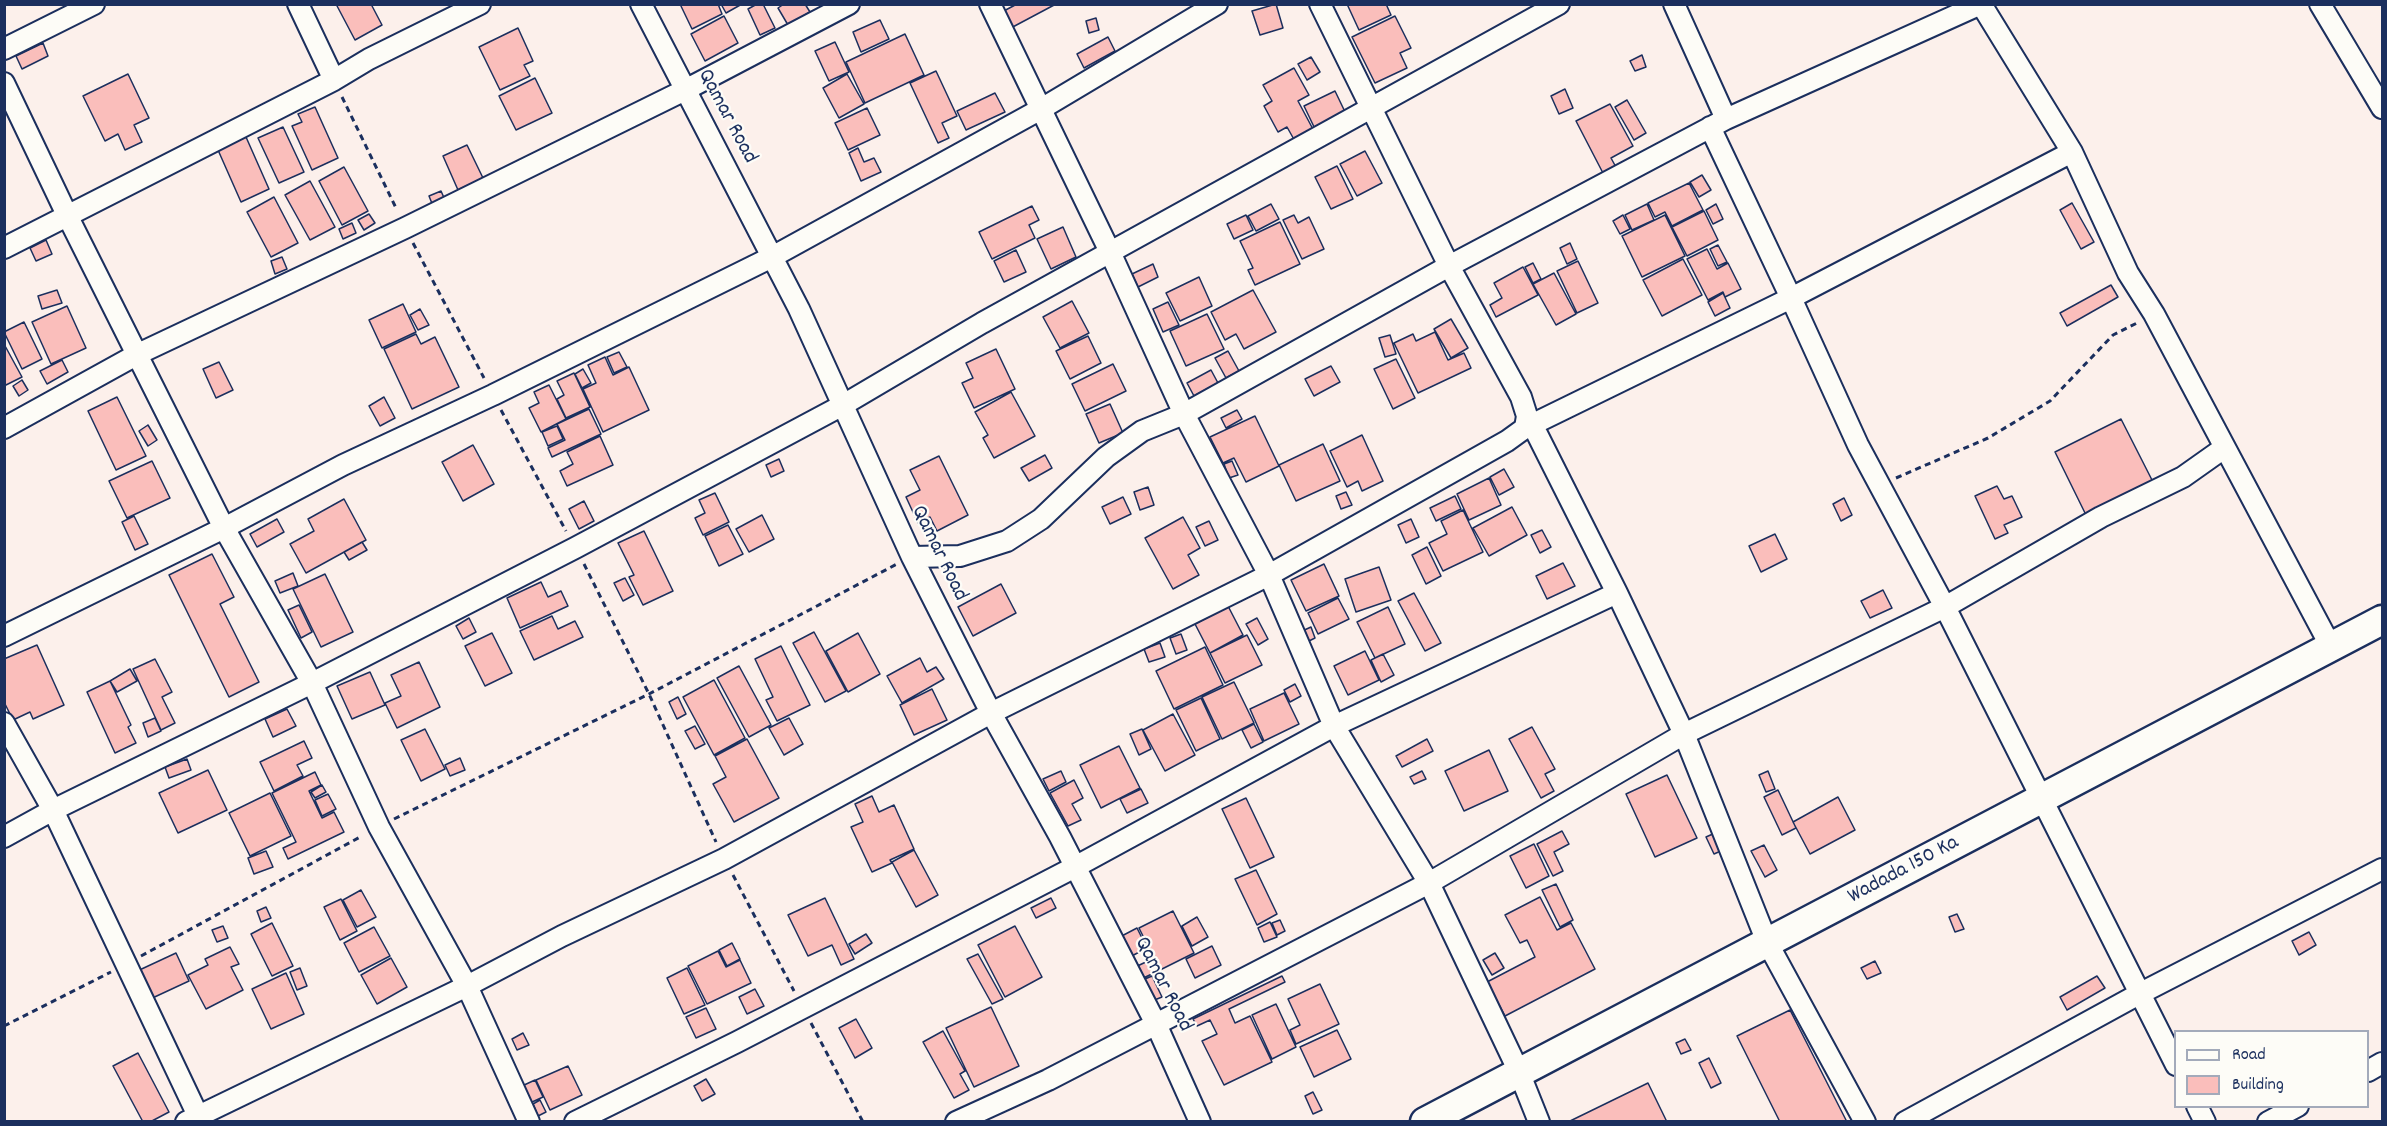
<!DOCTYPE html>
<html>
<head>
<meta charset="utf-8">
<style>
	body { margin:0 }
	#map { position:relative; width:2387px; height:1126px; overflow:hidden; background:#fcf0eb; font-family:Dekko,sans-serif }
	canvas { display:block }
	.frame { position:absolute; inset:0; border:6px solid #1b2f5e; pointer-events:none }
	.legend { position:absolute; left:2174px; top:1030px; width:195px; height:78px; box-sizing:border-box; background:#fdfcf7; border:2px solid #a3aaba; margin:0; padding:8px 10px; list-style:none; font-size:18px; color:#1b2f5e }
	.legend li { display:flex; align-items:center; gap:12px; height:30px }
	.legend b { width:30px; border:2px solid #a3aaba }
</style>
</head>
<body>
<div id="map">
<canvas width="2387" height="1126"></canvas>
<div class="frame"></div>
<ul class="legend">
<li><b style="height:8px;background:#fdfcf7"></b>Road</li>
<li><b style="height:16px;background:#fabebb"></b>Building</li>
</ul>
</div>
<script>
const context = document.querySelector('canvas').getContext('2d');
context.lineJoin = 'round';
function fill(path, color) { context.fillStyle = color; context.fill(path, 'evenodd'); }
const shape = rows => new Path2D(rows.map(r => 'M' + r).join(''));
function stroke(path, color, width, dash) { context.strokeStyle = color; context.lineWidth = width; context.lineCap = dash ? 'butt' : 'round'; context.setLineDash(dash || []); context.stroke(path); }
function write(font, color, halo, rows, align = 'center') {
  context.font = font + ' Dekko,sans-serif'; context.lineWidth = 4.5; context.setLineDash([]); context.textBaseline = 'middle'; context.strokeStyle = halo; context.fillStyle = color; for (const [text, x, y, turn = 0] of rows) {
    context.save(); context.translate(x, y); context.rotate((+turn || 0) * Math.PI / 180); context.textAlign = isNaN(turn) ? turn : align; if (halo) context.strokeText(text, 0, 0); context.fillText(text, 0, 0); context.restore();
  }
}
const building = shape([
	[336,4,371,4,382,25,355,40,336,4],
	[680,4,718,4,722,14,692,29,680,4],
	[721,4,742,4,726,13,721,4],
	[757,4,763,4,775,28,760,35,748,9,757,4],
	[784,4,805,4,810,12,788,25,778,8,784,4],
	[1017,4,1056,4,1009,29,1000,13,1017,4],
	[1276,4,1283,28,1260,35,1252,11,1276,4],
	[1347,4,1386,4,1391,15,1359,30,1347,4],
	[724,16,738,43,705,61,691,34,724,16],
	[1395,16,1411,48,1400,53,1407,68,1375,83,1352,37,1395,16],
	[1096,18,1099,30,1089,33,1086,21,1096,18],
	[880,20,889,39,861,52,853,32,880,20],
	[518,28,533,61,524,65,530,76,500,90,479,47,518,28],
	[905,34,924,75,865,103,846,62,905,34],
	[1108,37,1115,51,1084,68,1077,54,1108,37],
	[835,42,849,72,829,81,815,51,835,42],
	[43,43,48,56,22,69,16,56,43,43],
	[1642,55,1646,67,1635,71,1630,61,1642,55],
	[1311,57,1320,72,1307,80,1298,64,1311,57],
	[1294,68,1309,95,1298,101,1315,133,1296,143,1287,127,1278,132,1264,106,1272,101,1263,85,1294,68],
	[936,71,957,116,942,123,949,138,938,143,910,83,936,71],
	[128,74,149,118,134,125,142,142,125,150,118,134,105,141,83,96,128,74],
	[847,74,864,104,839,118,823,88,847,74],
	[535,78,552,113,516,130,499,96,535,78],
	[1565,89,1573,108,1559,114,1551,96,1565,89],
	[1335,91,1347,116,1316,131,1304,106,1335,91],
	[995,93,1005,112,966,130,957,111,995,93],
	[1627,100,1646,133,1634,140,1615,107,1627,100],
	[1610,104,1633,146,1611,158,1617,169,1604,175,1576,121,1610,104],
	[315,107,338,158,312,170,292,126,302,122,298,114,315,107],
	[867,108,880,135,848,150,835,123,867,108],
	[283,127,304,172,279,183,258,138,283,127],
	[246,137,269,189,241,202,218,150,246,137],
	[467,145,483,178,458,190,443,156,467,145],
	[858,148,864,162,874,158,881,172,861,181,849,153,858,148],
	[1365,151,1382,183,1357,196,1340,164,1365,151],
	[1337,166,1353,199,1331,209,1315,177,1337,166],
	[344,167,368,211,342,225,319,181,344,167],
	[1702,175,1711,190,1699,197,1690,182,1702,175],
	[310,181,335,227,310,240,285,195,310,181],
	[1689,183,1703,210,1672,226,1665,212,1655,217,1648,203,1689,183],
	[441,191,445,200,433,206,429,196,441,191],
	[274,197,298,243,271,257,247,212,274,197],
	[2072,203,2094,242,2081,249,2060,210,2072,203],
	[1271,204,1279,219,1256,231,1248,216,1271,204],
	[1647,204,1654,220,1632,230,1625,215,1647,204],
	[1716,204,1723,219,1713,224,1706,210,1716,204],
	[1032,206,1039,220,1029,225,1035,238,992,259,979,232,1032,206],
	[1704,211,1718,240,1687,256,1672,227,1704,211],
	[369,214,375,223,364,230,358,220,369,214],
	[1246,215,1253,230,1234,239,1227,224,1246,215],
	[1294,215,1298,223,1309,217,1324,249,1302,259,1283,220,1294,215],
	[1623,215,1630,229,1620,234,1613,221,1623,215],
	[1665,215,1685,256,1642,277,1622,236,1665,215],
	[1280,222,1300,264,1255,285,1248,270,1253,268,1240,241,1280,222],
	[352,223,356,233,343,239,339,229,352,223],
	[1063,227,1076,257,1051,269,1037,239,1063,227],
	[46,240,52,254,36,261,30,248,46,240],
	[1570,243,1577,259,1567,264,1560,248,1570,243],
	[1718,245,1727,262,1718,266,1710,249,1718,245],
	[1707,249,1717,269,1728,263,1741,289,1725,297,1723,292,1708,300,1687,259,1707,249],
	[1016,250,1026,272,1004,282,994,261,1016,250],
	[282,257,287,269,275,274,271,261,282,257],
	[1683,259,1702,295,1662,316,1643,280,1683,259],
	[1578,261,1598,303,1577,313,1557,271,1578,261],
	[1533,263,1541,279,1533,283,1525,267,1533,263],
	[1153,264,1158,277,1138,287,1132,274,1153,264],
	[1523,267,1538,295,1496,317,1490,305,1502,298,1494,283,1523,267],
	[1554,273,1576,314,1556,325,1533,284,1554,273],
	[1199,277,1212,306,1180,321,1166,293,1199,277],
	[2111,285,2118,297,2067,326,2060,313,2111,285],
	[57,290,62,303,42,309,38,296,57,290],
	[1253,290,1276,332,1244,349,1236,334,1225,340,1211,312,1253,290],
	[1723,293,1730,308,1715,316,1708,302,1723,293],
	[1072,301,1089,333,1060,348,1043,317,1072,301],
	[1168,302,1179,325,1163,332,1153,309,1168,302],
	[403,304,416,332,382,348,369,320,403,304],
	[67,306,86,348,51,364,32,322,67,306],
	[420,309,429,325,418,330,410,315,420,309],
	[1207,314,1224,349,1186,366,1170,331,1207,314],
	[1451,319,1468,348,1451,358,1434,329,1451,319],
	[24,322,42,359,22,369,4,332,24,322],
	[1435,332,1448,360,1464,353,1471,368,1418,393,1394,343,1413,334,1416,341,1435,332],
	[416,334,421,344,435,337,459,387,412,409,384,349,416,334],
	[1390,335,1396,354,1385,357,1379,338,1390,335],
	[1088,336,1101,363,1070,379,1056,351,1088,336],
	[4,344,22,377,6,385,4,382,4,344],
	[996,349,1015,389,974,408,962,383,973,378,966,363,996,349],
	[1228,351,1239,371,1226,378,1215,358,1228,351],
	[619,352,627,367,614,373,607,357,619,352],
	[605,357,613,375,629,367,649,410,603,432,583,389,596,383,588,365,605,357],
	[1396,359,1415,398,1393,409,1374,369,1396,359],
	[62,360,68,372,47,384,40,371,62,360],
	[219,362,233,390,216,398,203,369,219,362],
	[1113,364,1126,391,1085,411,1072,384,1113,364],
	[1331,366,1340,382,1314,396,1305,379,1331,366],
	[583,369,591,383,582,388,575,374,583,369],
	[1211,370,1218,383,1194,396,1187,383,1211,370],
	[574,373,590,407,566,418,557,399,564,395,557,381,574,373],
	[22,380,28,390,19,396,13,386,22,380],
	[549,385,566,419,541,432,529,408,539,403,534,392,549,385],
	[1011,392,1035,436,994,458,983,438,988,435,975,412,1011,392],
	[117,397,146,456,116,470,88,411,117,397],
	[384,397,395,418,380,426,369,406,384,397],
	[1110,404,1123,433,1099,443,1086,414,1110,404],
	[589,409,601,434,552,457,548,448,565,440,557,424,589,409],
	[1237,410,1242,419,1226,428,1221,418,1237,410],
	[1255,416,1279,466,1246,482,1234,458,1223,463,1210,437,1255,416],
	[2121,419,2153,482,2086,515,2055,452,2121,419],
	[148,425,157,440,148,446,139,431,148,425],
	[557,426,563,439,548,446,542,432,557,426],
	[1362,435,1383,481,1362,491,1358,481,1347,487,1330,451,1362,435],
	[600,436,613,465,567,486,560,471,573,464,567,452,600,436],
	[1323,444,1340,481,1296,501,1279,465,1323,444],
	[473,445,494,484,463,501,442,462,473,445],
	[1045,455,1052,468,1029,481,1021,468,1045,455],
	[939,456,968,515,937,531,930,517,918,523,906,497,920,490,910,470,939,456],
	[779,459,784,471,771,477,766,465,779,459],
	[152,461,170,498,127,518,109,481,152,461],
	[1232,461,1238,475,1229,478,1224,464,1232,461],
	[1504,469,1514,487,1499,495,1490,477,1504,469],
	[1489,478,1501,505,1469,520,1457,494,1489,478],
	[1997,486,2004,499,2012,496,2022,517,2004,525,2008,533,1995,539,1975,496,1997,486],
	[1148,487,1154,505,1140,510,1134,492,1148,487],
	[1346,492,1352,505,1341,509,1336,496,1346,492],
	[715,493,729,522,703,535,695,518,705,513,699,500,715,493],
	[1455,496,1461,509,1436,521,1430,508,1455,496],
	[1123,497,1131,514,1110,524,1102,507,1123,497],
	[1844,498,1852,515,1841,521,1833,504,1844,498],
	[344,499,366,540,306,573,290,544,314,531,308,519,344,499],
	[584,501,594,521,579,529,569,509,584,501],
	[1512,507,1527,535,1489,556,1473,528,1512,507],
	[1463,510,1483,552,1443,571,1429,543,1447,534,1441,521,1463,510],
	[762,515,774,539,749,552,736,529,762,515],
	[134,516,148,544,135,550,122,522,134,516],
	[1183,517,1200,548,1188,555,1199,575,1173,589,1145,538,1183,517],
	[277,519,284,532,257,547,250,534,277,519],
	[1411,519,1419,537,1406,543,1398,525,1411,519],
	[1209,521,1218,540,1205,546,1196,527,1209,521],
	[728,525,743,554,719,566,705,536,728,525],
	[1542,530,1551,547,1540,553,1531,535,1542,530],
	[644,531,673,591,643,605,629,577,634,575,618,543,644,531],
	[1775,534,1787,559,1761,572,1749,546,1775,534],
	[362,542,367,550,349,560,344,552,362,542],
	[1427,547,1441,576,1426,584,1412,555,1427,547],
	[212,554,234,597,220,604,259,682,229,697,169,575,212,554],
	[1563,563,1575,586,1547,599,1536,576,1563,563],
	[1324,564,1339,596,1306,611,1291,580,1324,564],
	[1379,567,1391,600,1356,612,1345,579,1379,567],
	[293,573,298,586,280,593,275,581,293,573],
	[325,574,353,632,321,647,293,589,325,574],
	[625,578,634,595,623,601,614,583,625,578],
	[541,582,548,597,561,591,568,606,520,628,507,598,541,582],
	[1001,584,1016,613,973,636,958,607,1001,584],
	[1883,590,1892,608,1870,618,1861,601,1883,590],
	[1414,593,1441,643,1425,651,1398,601,1414,593],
	[1338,598,1349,619,1318,634,1308,613,1338,598],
	[299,605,312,632,301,638,288,610,299,605],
	[1228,606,1243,635,1210,653,1195,624,1228,606],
	[1388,607,1405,644,1375,658,1357,622,1388,607],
	[552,616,558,629,575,621,583,637,534,660,520,631,552,616],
	[469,618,476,632,463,639,456,626,469,618],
	[1257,618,1268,639,1258,645,1246,624,1257,618],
	[1311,627,1315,638,1305,643,1300,632,1311,627],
	[814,632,846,691,825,702,793,643,814,632],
	[492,633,512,673,485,686,465,646,492,633],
	[858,633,880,674,848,692,826,651,858,633],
	[1181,634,1187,650,1176,654,1170,638,1181,634],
	[1247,635,1262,665,1225,683,1210,653,1247,635],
	[1160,643,1165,657,1149,662,1144,649,1160,643],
	[37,645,64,705,33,719,30,712,13,720,4,702,4,659,37,645],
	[781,646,810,705,777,721,766,700,773,697,755,659,781,646],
	[1205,647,1223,685,1174,709,1156,671,1205,647],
	[1365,651,1379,680,1348,695,1334,666,1365,651],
	[1383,654,1394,675,1381,682,1371,660,1383,654],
	[920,658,927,672,936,667,944,679,902,703,887,676,920,658],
	[155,659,172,692,162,697,175,723,161,730,133,669,155,659],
	[419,662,440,707,397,728,385,703,401,696,391,675,419,662],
	[739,666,771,725,749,737,717,678,739,666],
	[130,669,137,681,117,692,110,681,130,669],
	[370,672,385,705,352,719,337,686,370,672],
	[714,680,745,738,714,755,683,697,714,680],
	[110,681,131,725,128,727,136,743,115,753,87,692,110,681],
	[1234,682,1254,723,1222,739,1202,697,1234,682],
	[1295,684,1301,696,1290,702,1284,690,1295,684],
	[932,689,947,720,914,735,900,705,932,689],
	[1284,693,1299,724,1264,741,1250,709,1284,693],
	[678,697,686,714,677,719,669,702,678,697],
	[1201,698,1220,739,1196,751,1176,710,1201,698],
	[287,709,296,726,273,737,265,719,287,709],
	[1173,714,1195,755,1165,771,1143,730,1173,714],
	[155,718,161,731,148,737,143,723,155,718],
	[789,718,803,744,784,755,769,728,789,718],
	[1254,724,1263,742,1251,748,1242,730,1254,724],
	[695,726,705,744,695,749,685,731,695,726],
	[1532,727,1555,769,1545,774,1554,791,1541,798,1509,739,1532,727],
	[425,729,445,769,421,781,401,740,425,729],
	[1142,729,1151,749,1139,755,1130,734,1142,729],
	[747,739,779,798,734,822,713,784,726,777,715,756,747,739],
	[1427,739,1433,751,1402,767,1396,756,1427,739],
	[304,741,312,758,297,765,303,776,274,791,260,762,304,741],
	[1119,746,1140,788,1101,808,1080,765,1119,746],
	[1489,750,1508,791,1464,811,1445,771,1489,750],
	[460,758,465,770,450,776,445,765,460,758],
	[187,759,191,770,169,778,165,767,187,759],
	[208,770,227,810,178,833,159,793,208,770],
	[1061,771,1066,782,1049,791,1043,779,1061,771],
	[1422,771,1426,779,1414,784,1410,777,1422,771],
	[1768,771,1775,789,1766,792,1759,775,1768,771],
	[315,772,321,785,309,791,322,818,334,812,344,832,288,859,283,848,296,842,272,793,315,772],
	[1667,775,1697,838,1655,857,1626,794,1667,775],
	[1074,780,1083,798,1072,804,1081,820,1068,826,1050,793,1074,780],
	[322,785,326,792,315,798,311,792,322,785],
	[1141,789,1148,803,1127,813,1120,799,1141,789],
	[1778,790,1796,828,1782,835,1764,797,1778,790],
	[270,793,291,836,250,856,229,813,270,793],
	[328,794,336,809,322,816,315,800,328,794],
	[872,796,879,812,894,805,914,849,890,860,892,863,872,872,851,827,863,822,855,804,872,796],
	[1838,797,1855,830,1810,854,1793,822,1838,797],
	[1246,798,1274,857,1250,868,1222,809,1246,798],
	[1562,831,1569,844,1554,852,1563,871,1553,876,1537,844,1562,831],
	[1715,833,1723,850,1714,854,1706,837,1715,833],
	[1534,844,1549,876,1526,888,1510,856,1534,844],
	[1764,845,1777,870,1765,877,1751,851,1764,845],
	[914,850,938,895,916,907,892,862,914,850],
	[266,851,273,867,254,874,248,858,266,851],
	[1256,870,1277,914,1257,925,1235,879,1256,870],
	[1556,884,1573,920,1560,927,1542,890,1556,884],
	[361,890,376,917,357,927,343,900,361,890],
	[1540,897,1557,930,1571,923,1595,969,1505,1016,1487,982,1535,957,1527,940,1520,943,1505,915,1540,897],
	[825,898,854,959,841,965,832,945,808,956,788,915,825,898],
	[1051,898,1056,908,1036,918,1031,908,1051,898],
	[341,899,357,931,340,940,324,907,341,899],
	[266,907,271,918,261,922,257,911,266,907],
	[1173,911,1194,953,1160,970,1139,928,1173,911],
	[1957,914,1964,929,1955,932,1949,917,1957,914],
	[1197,917,1208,937,1192,946,1182,926,1197,917],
	[1280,920,1285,931,1277,935,1272,923,1280,920],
	[1270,922,1277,937,1264,942,1258,928,1270,922],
	[272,923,293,966,272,976,251,934,272,923],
	[223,926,228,938,217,942,212,930,223,926],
	[1015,926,1042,977,1005,997,978,945,1015,926],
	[374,927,390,956,359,972,344,943,374,927],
	[1137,928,1147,948,1126,959,1116,939,1137,928],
	[2309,932,2316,945,2299,955,2292,941,2309,932],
	[866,934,872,943,855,954,849,944,866,934],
	[732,943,740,959,727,966,719,950,732,943],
	[1212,946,1221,965,1195,978,1186,959,1212,946],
	[230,947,239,964,231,967,243,990,206,1009,188,975,208,965,205,959,230,947],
	[718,951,726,967,740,960,751,983,707,1004,688,966,718,951],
	[176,953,189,981,146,1001,133,973,176,953],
	[1495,953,1504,968,1492,975,1483,960,1495,953],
	[978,954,1003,999,992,1004,967,959,978,954],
	[391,958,407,987,377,1004,361,975,391,958],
	[1148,961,1154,973,1137,981,1131,969,1148,961],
	[1875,961,1881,973,1867,979,1861,968,1875,961],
	[300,968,307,986,297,990,290,972,300,968],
	[687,968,705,1005,684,1014,667,978,687,968],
	[286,973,304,1014,271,1029,252,989,286,973],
	[1152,976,1162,997,1147,1003,1138,982,1152,976],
	[1282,976,1285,982,1229,1009,1235,1023,1250,1016,1272,1062,1224,1085,1202,1041,1217,1034,1210,1020,1197,1026,1193,1019,1282,976],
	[2097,976,2105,988,2067,1010,2060,997,2097,976],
	[1320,984,1339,1024,1296,1044,1290,1030,1300,1025,1288,999,1320,984],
	[755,989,764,1006,747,1014,739,997,755,989],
	[1276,1004,1296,1047,1272,1059,1252,1015,1276,1004],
	[991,1007,1019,1066,974,1087,946,1028,991,1007],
	[706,1008,716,1029,696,1038,686,1017,706,1008],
	[1790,1010,1847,1122,1780,1122,1737,1036,1790,1010],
	[856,1019,872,1048,855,1058,839,1028,856,1019],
	[1337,1030,1351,1059,1314,1077,1300,1047,1337,1030],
	[943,1031,965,1071,960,1074,969,1090,954,1098,923,1042,943,1031],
	[523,1033,529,1045,517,1050,512,1039,523,1033],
	[1685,1039,1691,1050,1681,1054,1676,1043,1685,1039],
	[138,1053,169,1112,150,1122,143,1122,113,1066,138,1053],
	[1709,1058,1721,1083,1711,1088,1699,1063,1709,1058],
	[568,1066,582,1095,550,1110,536,1080,568,1066],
	[706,1079,715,1094,702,1101,694,1086,706,1079],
	[535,1080,543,1097,530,1103,522,1086,535,1080],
	[1648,1083,1667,1122,1568,1122,1648,1083],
	[1313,1092,1322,1110,1313,1114,1305,1096,1313,1092],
	[540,1100,546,1112,538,1116,533,1104,540,1100]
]);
fill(building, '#fabebb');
stroke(building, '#1b2f5e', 1.5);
const street = shape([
	[298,4,334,80],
	[641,4,799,309,912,557,991,713,1060,837,1156,1024,1200,1122],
	[990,4,1110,252,1184,414,1269,575,1334,726,1429,883,1519,1072,1539,1122],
	[1674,4,1726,119],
	[1981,4,2072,152,2128,273,2154,314,2331,647],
	[2320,4,2382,108],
	[4,49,94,4],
	[4,83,68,217,224,528,312,683,379,827,467,986,529,1122],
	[4,248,334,80,369,59,480,4],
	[1532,424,1617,593,1684,734,1767,942,1865,1122],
	[4,428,138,354,405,228,685,90,849,4],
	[1525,428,1791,298,2072,152],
	[912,557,960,556,1007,541,1041,519,1106,457,1142,431,1184,414,1449,266,1726,119,1981,4],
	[4,636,224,528,343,465,493,395,772,257,1041,109,1217,4],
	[4,723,53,810,201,1122],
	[4,837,53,810,312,683,575,548,843,405,982,323,1559,4],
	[2176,1065,1945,607,2101,517,2183,477,2224,448],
	[2368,1071,2382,1063],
	[2197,1106,2205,1122],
	[186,1122,467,986,562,936,724,859,991,713,1269,575,1507,441,1525,428,1527,416,1521,397,1449,266,1320,4],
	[575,1122,737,1042,1075,867,1334,726,1617,593],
	[956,1122,1048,1080,1429,883,1684,734,1945,607,1858,445,1791,298,1710,127],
	[1905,1122,2139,994,2382,869],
	[2268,1122,2298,1106]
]);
const secondary = shape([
	[1425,1122,2382,620]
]);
stroke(street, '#1b2f5e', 24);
stroke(secondary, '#1b2f5e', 33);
stroke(shape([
	[342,97,397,210],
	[413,243,484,378],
	[501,410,566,531],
	[1896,478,1988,438,2050,401,2113,335,2139,322],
	[584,564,649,694,716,842],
	[394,819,649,694,897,564],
	[733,875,794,991],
	[141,956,362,836],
	[811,1023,863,1122],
	[4,1026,111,972]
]), '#1b2f5e', 3, [6, 4.5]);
stroke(street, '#fdfcf7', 20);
stroke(secondary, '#fdfcf7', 28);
write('22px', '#1b2f5e', '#fdfcf7', [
	["Qamar Road",726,117,62],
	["Qamar Road",938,554,64],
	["Wadada 150 Ka",1904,871,-28],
	["Qamar Road",1162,985,63]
]);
</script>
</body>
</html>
